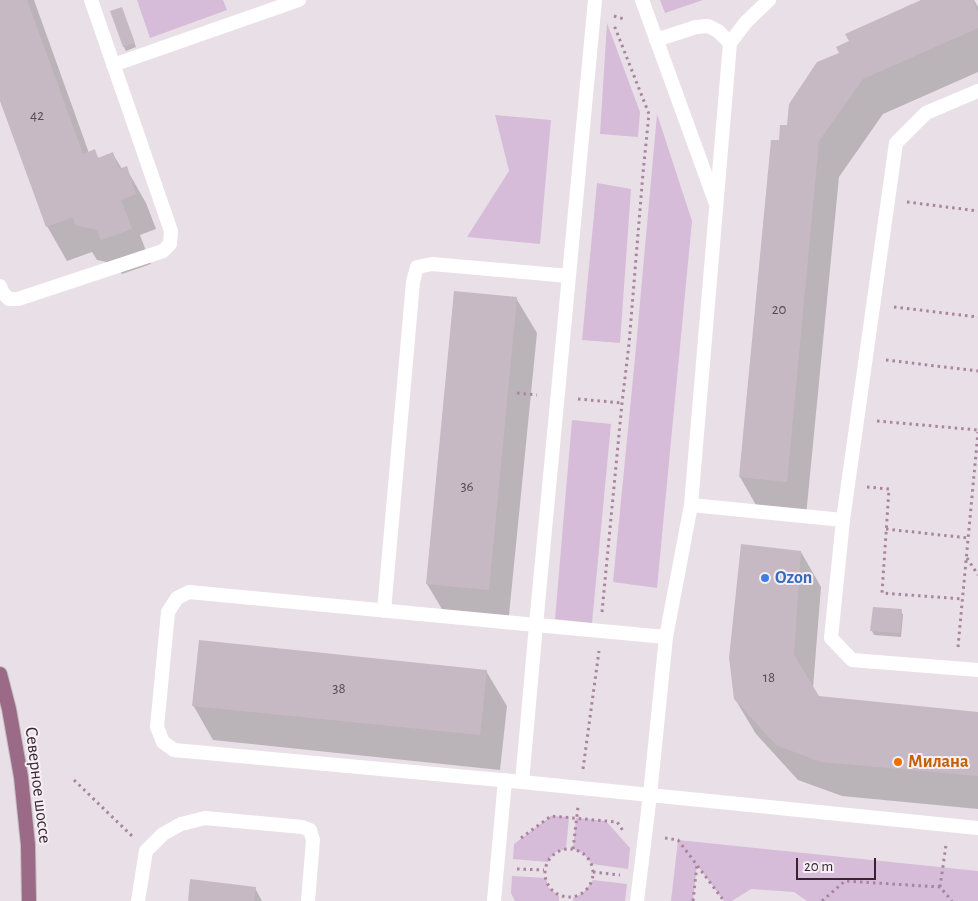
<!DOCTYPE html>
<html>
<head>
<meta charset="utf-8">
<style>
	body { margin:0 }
	#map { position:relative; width:978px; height:901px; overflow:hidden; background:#e9e0e7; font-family:"Alegreya Sans",sans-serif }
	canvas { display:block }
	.scale { position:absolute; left:796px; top:858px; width:80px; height:22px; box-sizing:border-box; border:2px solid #382330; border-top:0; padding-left:6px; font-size:15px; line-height:18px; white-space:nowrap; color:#382330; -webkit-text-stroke:4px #f6f0f5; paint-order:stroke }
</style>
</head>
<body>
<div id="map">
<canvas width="978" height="901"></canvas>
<div class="scale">20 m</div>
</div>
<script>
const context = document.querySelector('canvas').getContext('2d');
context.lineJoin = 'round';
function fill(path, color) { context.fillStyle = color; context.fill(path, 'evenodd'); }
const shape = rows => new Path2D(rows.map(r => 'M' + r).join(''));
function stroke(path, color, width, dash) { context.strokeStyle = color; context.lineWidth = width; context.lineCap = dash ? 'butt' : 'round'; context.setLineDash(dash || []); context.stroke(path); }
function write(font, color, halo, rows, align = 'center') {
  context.font = font + ' "Alegreya Sans",sans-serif'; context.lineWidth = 4; context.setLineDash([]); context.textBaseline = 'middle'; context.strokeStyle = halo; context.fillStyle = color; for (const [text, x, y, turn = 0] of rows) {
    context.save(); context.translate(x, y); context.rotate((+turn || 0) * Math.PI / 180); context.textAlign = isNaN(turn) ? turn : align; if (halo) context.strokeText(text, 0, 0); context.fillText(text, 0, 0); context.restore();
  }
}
fill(shape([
	[137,0,223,0,227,10,150,38],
	[660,0,703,0,665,13],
	[607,23,640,112,638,137,600,134],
	[657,114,692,221,657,588,613,582,635,358],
	[495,115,551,120,540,244,467,237,509,171],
	[597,183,631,189,620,343,582,340],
	[572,420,611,424,592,623,555,619],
	[551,816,569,817,566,849,556,852,549,859,548,862,513,859,514,844],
	[576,818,606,821,630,848,628,869,592,864,583,853,573,849],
	[678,840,978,871,978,901,807,901,794,892,751,889,732,901,724,901,697,865,693,901,671,901],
	[512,876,546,878,548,887,559,896,559,901,515,901,511,893],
	[593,880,627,884,625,901,573,901,573,898,583,893]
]), '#d6bcd8');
fill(shape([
	[0,0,34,0,89,153,94,151,99,159,113,154,122,169,126,168,146,203,156,229,140,235,151,264,122,274,116,264,97,260,92,252,67,261,47,226,0,97],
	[924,0,974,0,978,7,978,72,883,114,839,177,806,516,760,512,740,477,780,142,788,127,840,53],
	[123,12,136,47,126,51,124,47],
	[516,298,537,333,508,625,448,619,427,584],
	[801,552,821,587,813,688,819,697,978,713,978,809,842,796,798,780,756,734,735,699],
	[901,611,903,615,901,637,874,635,872,631],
	[486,671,507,706,500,770,213,740,193,705],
	[255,888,262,901,189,901]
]), '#0003');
fill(shape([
	[0,0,27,0,83,154,95,149,98,158,113,152,119,169,127,166,136,194,121,200,132,229,101,240,97,230,75,225,73,217,46,227,0,101],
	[921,0,973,0,978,12,978,28,863,79,819,141,787,482,739,477,771,140,779,140,780,125,787,125,789,104,817,62,839,53,836,47,849,41,845,34],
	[122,7,135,43,123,47,110,11],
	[454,291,517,297,489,590,426,584],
	[741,544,801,551,794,655,819,696,978,712,978,776,821,762,776,745,734,699,729,658],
	[873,607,902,609,900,633,870,631],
	[199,640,487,670,480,735,192,706],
	[190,879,256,887,254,901,188,901]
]), '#c6b9c3');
const primary = shape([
	[0,674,9,709,21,777,28,845,29,901]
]);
stroke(primary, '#c3bdc1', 16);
stroke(shape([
	[614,16,624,19],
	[907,202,978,211],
	[894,307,978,317],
	[886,360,978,371],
	[517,393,537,395],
	[578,399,622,403],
	[877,421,978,430],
	[867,487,889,489,882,593,963,599],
	[886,529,968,538],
	[967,558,978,575],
	[602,612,622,403,629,344,643,173,649,114,614,25],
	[958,647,978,432],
	[583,769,599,651],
	[74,780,132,836],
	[521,838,551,816,617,822,624,832],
	[665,838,678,840,724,901],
	'545 873a24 24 0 1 1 48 0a24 24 0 1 1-48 0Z',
	[573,849,578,807],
	[517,869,544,870],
	[593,872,620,875],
	[940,887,946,845],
	[693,901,697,865],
	[822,901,845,881,940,887,952,901]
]), '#a9849d', 3, [2.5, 4]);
stroke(shape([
	[595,0,536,625,666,637],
	[642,0,715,201],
	[656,40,696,27,708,26,718,31,730,43],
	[113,65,299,0],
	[0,286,2,292,9,299,18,299,163,251,170,244,171,231,91,0],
	[691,505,730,43,746,22,769,0],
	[843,520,896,143,926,113,978,91],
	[189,592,536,625,522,782,174,750,163,742,157,727,168,612,177,598,189,592],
	[384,611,413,282,417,267,432,264,569,276],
	[978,670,852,660,831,638,843,520,691,505,666,637,650,795,978,828],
	[522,782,650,795,637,901],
	[138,901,146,851,163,834,181,824,205,818,302,827,310,830,313,840,308,901],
	[494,901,505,780]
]), '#fff', 14);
stroke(primary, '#9a6a87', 14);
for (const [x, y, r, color] of [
	[765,578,5,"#3f7fe0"],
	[898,762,5,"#e8710a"]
]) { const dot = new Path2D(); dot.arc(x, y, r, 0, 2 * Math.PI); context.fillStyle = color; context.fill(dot); stroke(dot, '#f6f0f5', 2); }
write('15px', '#5c4855', null, [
	["42",37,115],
	["20",779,309],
	["36",467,486],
	["18",769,677],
	["38",339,688]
]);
write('bold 18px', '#366cbe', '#f6f0f5', [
	["Ozon",775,578]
], 'left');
write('bold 18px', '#c56008', '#f6f0f5', [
	["Милана",908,762]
], 'left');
write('18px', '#382330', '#f6f0f5', [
	["Северное шоссе",38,785,83]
]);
</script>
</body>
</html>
